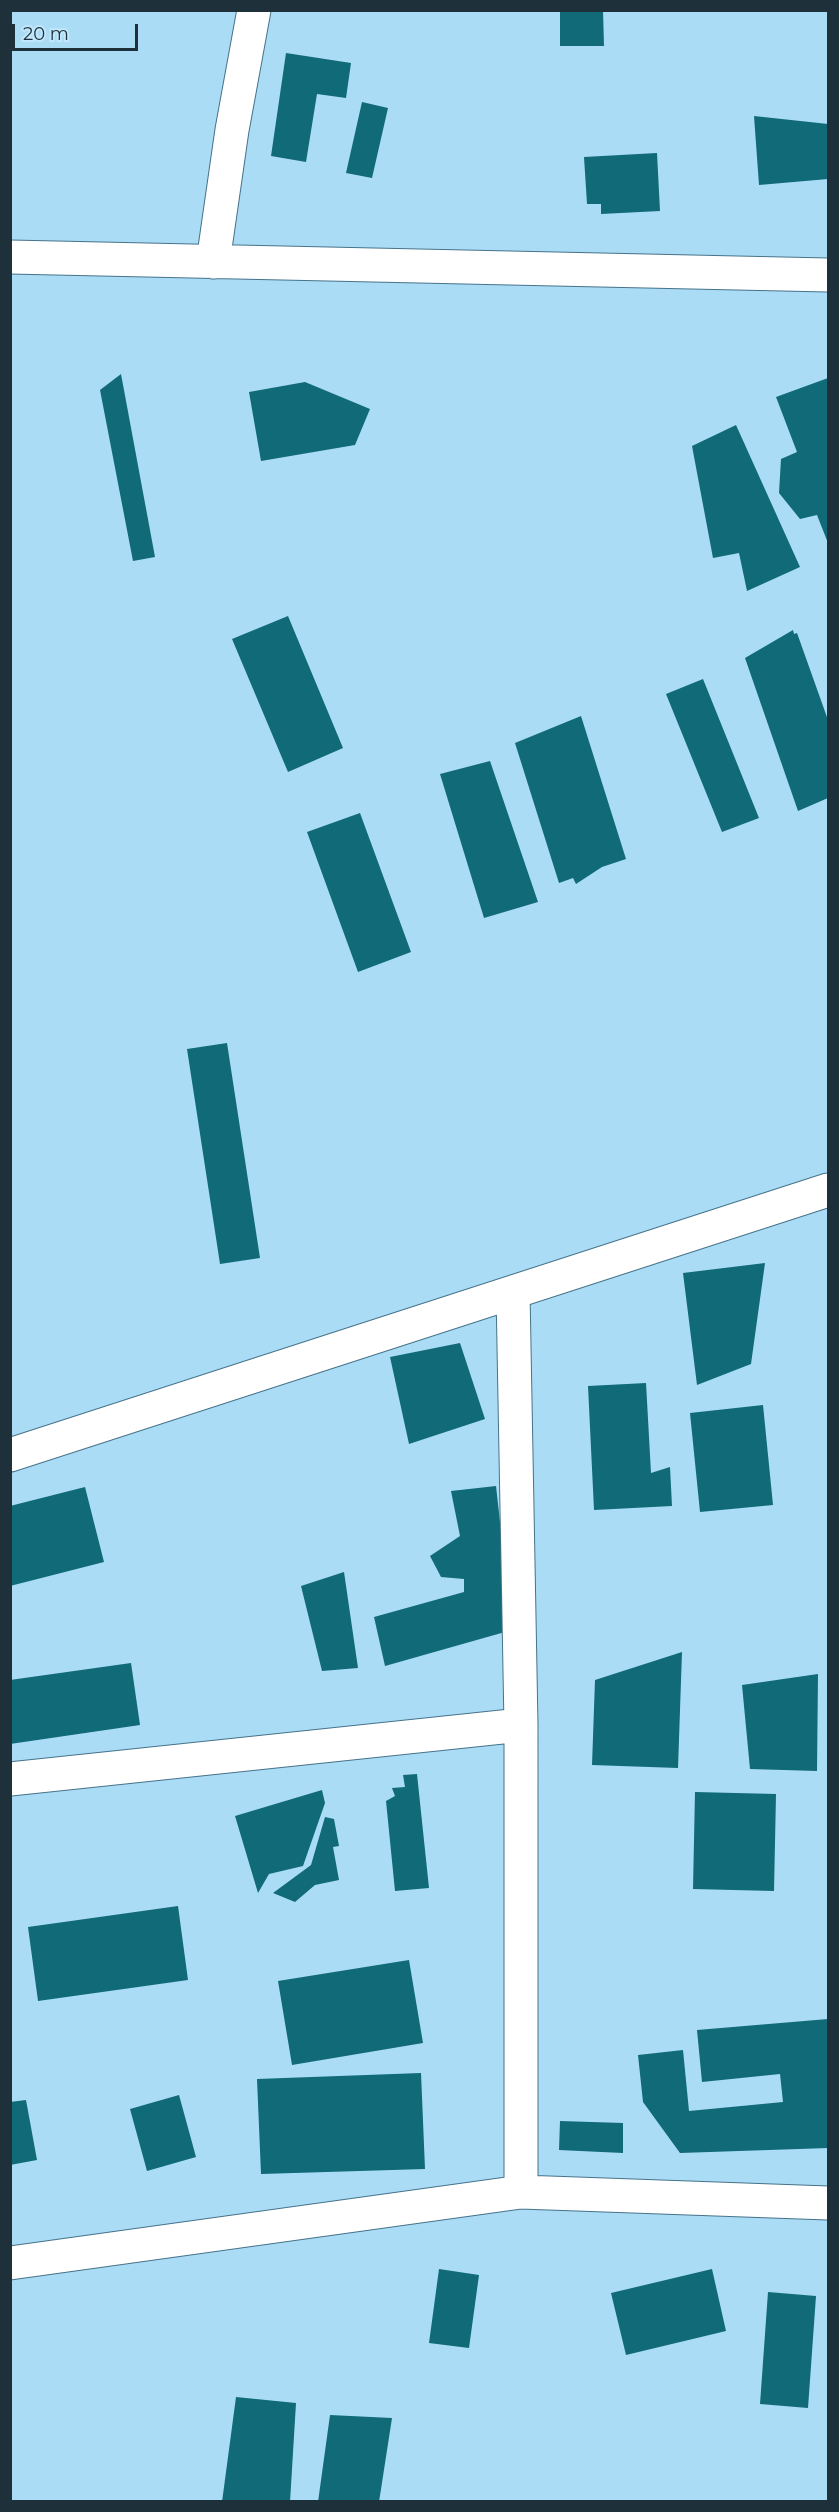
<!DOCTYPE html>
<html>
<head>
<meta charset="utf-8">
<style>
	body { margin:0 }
	#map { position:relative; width:839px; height:2512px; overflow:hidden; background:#abdcf5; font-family:Montserrat,sans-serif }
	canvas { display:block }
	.frame { position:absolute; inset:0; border:12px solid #1e313b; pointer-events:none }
	.scale { position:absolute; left:12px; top:24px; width:126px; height:27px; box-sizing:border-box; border:3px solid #1e313b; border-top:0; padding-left:8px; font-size:18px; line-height:21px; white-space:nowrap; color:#1e313b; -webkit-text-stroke:4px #c1e7fc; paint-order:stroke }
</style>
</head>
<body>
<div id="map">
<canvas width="839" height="2512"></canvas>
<div class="frame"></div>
<div class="scale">20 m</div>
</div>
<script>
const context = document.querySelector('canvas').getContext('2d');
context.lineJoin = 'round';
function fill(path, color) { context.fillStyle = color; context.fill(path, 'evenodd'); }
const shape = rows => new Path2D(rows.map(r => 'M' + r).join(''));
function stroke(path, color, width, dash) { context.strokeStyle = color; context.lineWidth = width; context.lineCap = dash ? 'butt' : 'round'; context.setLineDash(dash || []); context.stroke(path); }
fill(shape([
	[560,10,603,10,604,46,560,46],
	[286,53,351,63,346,98,317,94,306,162,271,156],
	[362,102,388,108,372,178,346,173],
	[754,116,828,124,828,179,759,185],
	[657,153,660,211,601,214,601,204,587,204,584,157],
	[121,374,155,557,133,561,100,390],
	[828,378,828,543,817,515,800,519,779,493,781,459,797,452,776,397],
	[305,382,370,409,355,445,261,461,249,392],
	[736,425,800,567,747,591,739,553,713,558,692,446],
	[288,616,343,748,288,772,232,639],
	[793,630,794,634,797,633,828,720,828,798,798,811,745,658],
	[703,679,759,818,722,832,666,694],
	[581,716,626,859,602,867,576,884,573,878,559,883,515,743],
	[490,761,538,902,484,918,440,774],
	[360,813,411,952,358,972,307,832],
	[227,1043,260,1258,220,1264,187,1049],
	[765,1263,751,1364,697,1385,683,1273],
	[460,1343,485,1419,409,1444,390,1357],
	[646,1383,651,1473,670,1467,672,1506,594,1510,588,1386],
	[763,1405,773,1505,700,1512,690,1413],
	[496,1486,512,1630,385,1666,374,1617,464,1592,464,1579,441,1577,430,1556,460,1536,451,1491],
	[85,1487,104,1562,10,1586,10,1506],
	[344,1572,358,1668,322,1671,301,1586],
	[682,1652,678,1768,592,1765,595,1680],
	[131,1663,140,1725,10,1744,10,1680],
	[818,1674,817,1771,750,1769,742,1685],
	[417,1774,429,1888,395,1891,386,1801,395,1796,392,1788,405,1787,403,1775],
	[322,1790,325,1803,303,1866,269,1874,258,1893,235,1816],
	[695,1792,776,1794,774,1891,693,1889],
	[325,1817,334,1819,339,1846,333,1847,339,1880,315,1885,295,1902,273,1893,311,1865],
	[178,1906,188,1980,38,2001,28,1927],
	[409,1960,423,2043,292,2065,278,1981],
	[828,2019,828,2148,680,2153,643,2102,638,2055,683,2050,689,2111,783,2102,780,2074,702,2082,697,2030],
	[421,2073,425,2169,261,2174,257,2079],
	[179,2095,196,2157,147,2171,130,2109],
	[26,2100,37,2160,10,2165,10,2102],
	[560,2121,623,2123,623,2153,559,2150],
	[439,2269,479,2275,469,2348,429,2343],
	[712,2269,726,2331,626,2355,611,2293],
	[768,2292,816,2296,808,2408,760,2404],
	[236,2397,296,2403,290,2502,222,2502],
	[330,2415,392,2418,379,2502,318,2502]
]), '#106a78');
const minor = shape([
	[10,257,828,275],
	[213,262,232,130,254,10],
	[513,1292,521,1725,521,2192],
	[10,1455,828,1190],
	[10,1779,521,1725],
	[10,2263,521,2192,828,2203]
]);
stroke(minor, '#46738a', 35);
stroke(minor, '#fff', 33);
</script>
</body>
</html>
